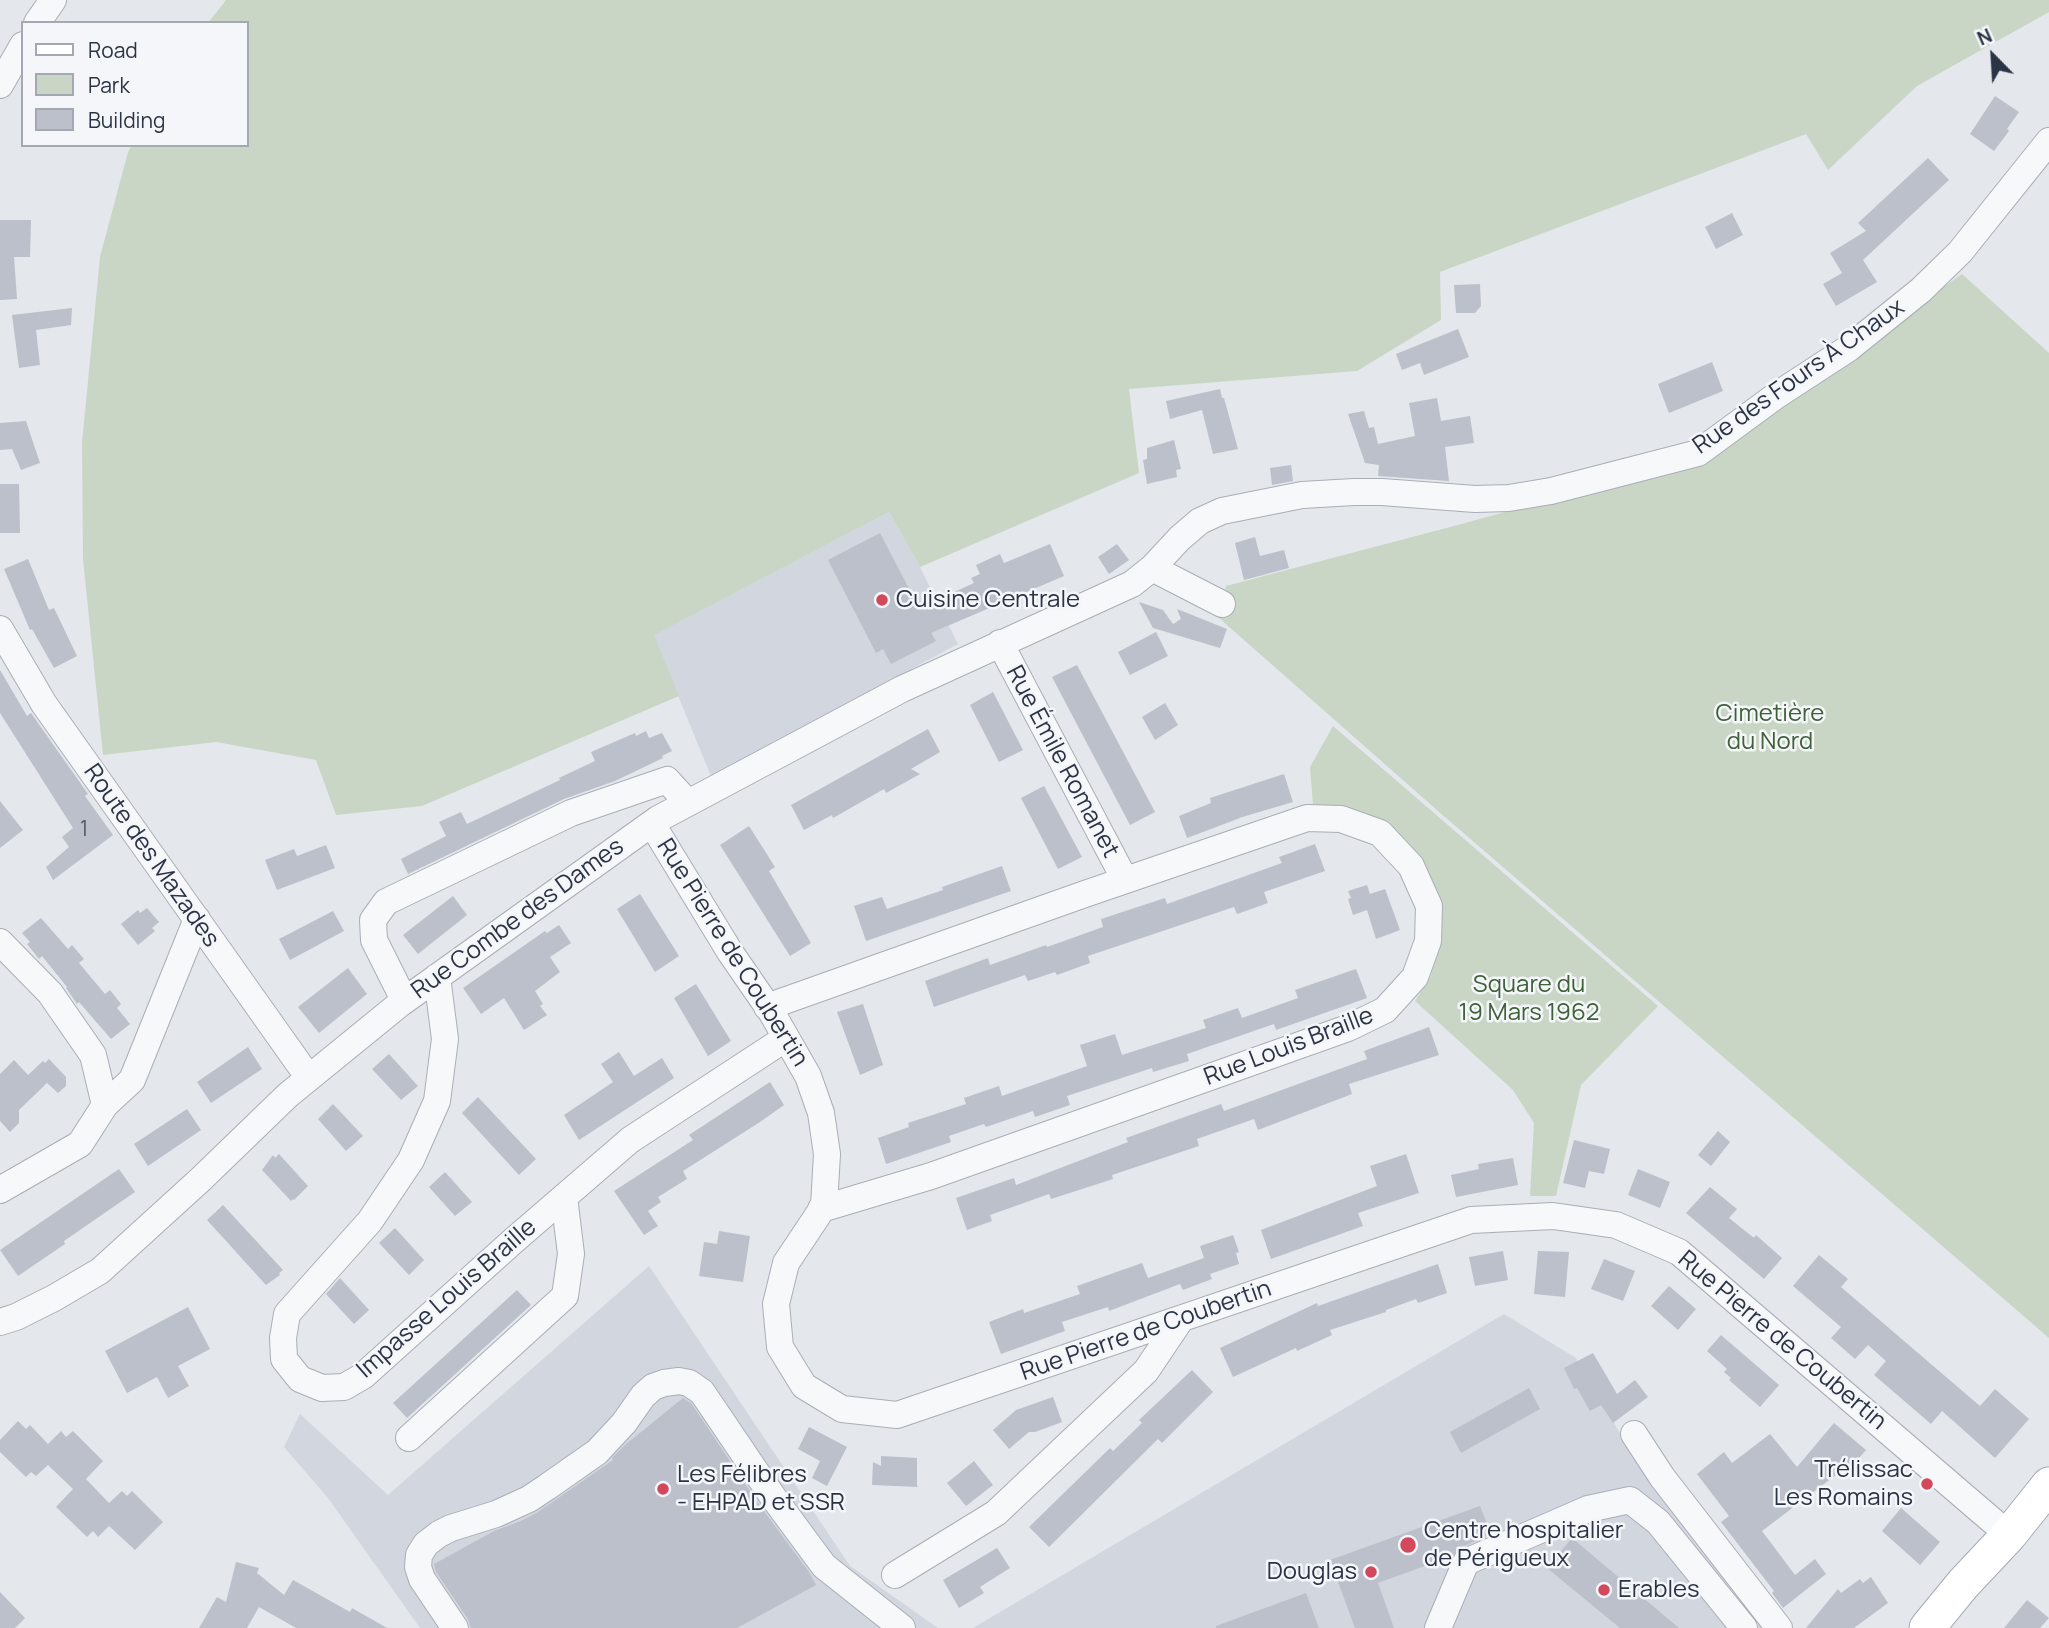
<!DOCTYPE html>
<html>
<head>
<meta charset="utf-8">
<style>
	body { margin:0 }
	#map { position:relative; width:2049px; height:1628px; overflow:hidden; background:#e4e7ec; font-family:Manrope,sans-serif }
	canvas { display:block }
	.legend { position:absolute; left:21px; top:21px; width:228px; height:126px; box-sizing:border-box; background:#f4f6f9; border:2px solid #a4a8b1; margin:0; padding:9px 12px; list-style:none; font-size:21px; color:#2b3445 }
	.legend li { display:flex; align-items:center; gap:14px; height:35px }
	.legend b { width:35px; border:2px solid #a4a8b1 }
	.north { position:absolute; left:1958px; top:21px; width:70px; height:70px; -webkit-text-stroke:5px #f4f6f9; paint-order:stroke; rotate:336deg; font-size:19px; font-weight:700; line-height:28px; text-align:center; color:#2b3445 }
	.north::after { content:''; display:block; margin:auto; width:24px; height:32px; background:#2b3445; clip-path:polygon(50% 0,100% 100%,50% 72%,0 100%) }
</style>
</head>
<body>
<div id="map">
<canvas width="2049" height="1628"></canvas>
<ul class="legend">
<li><b style="height:9px;background:#fff"></b>Road</li>
<li><b style="height:19px;background:#c9d6c5"></b>Park</li>
<li><b style="height:19px;background:#bbc0ca"></b>Building</li>
</ul>
<div class="north">N</div>
</div>
<script>
const context = document.querySelector('canvas').getContext('2d');
context.lineJoin = 'round';
function fill(path, color) { context.fillStyle = color; context.fill(path, 'evenodd'); }
const shape = rows => new Path2D(rows.map(r => 'M' + r).join(''));
function stroke(path, color, width, dash) { context.strokeStyle = color; context.lineWidth = width; context.lineCap = dash ? 'butt' : 'round'; context.setLineDash(dash || []); context.stroke(path); }
function write(font, color, halo, rows, align = 'center') {
  context.font = font + ' Manrope,sans-serif'; context.lineWidth = 5; context.setLineDash([]); context.textBaseline = 'middle'; context.strokeStyle = halo; context.fillStyle = color; for (const [text, x, y, turn = 0] of rows) {
    context.save(); context.translate(x, y); context.rotate((+turn || 0) * Math.PI / 180); context.textAlign = isNaN(turn) ? turn : align; if (halo) context.strokeText(text, 0, 0); context.fillText(text, 0, 0); context.restore();
  }
}
fill(shape([
	[889,512,920,567,958,644,711,776,653,635],
	[649,1266,850,1566,938,1628,420,1628,328,1498,284,1447,300,1414,388,1495],
	[1504,1314,1576,1358,1636,1461,1769,1628,973,1628]
]), '#d2d6de');
fill(shape([
	[226,0,2049,0,2049,12,1917,86,1828,170,1806,134,1440,272,1441,320,1357,371,1129,389,1139,473,920,567,889,512,654,635,679,696,422,806,336,815,316,760,216,742,103,755,83,559,82,443,100,257,128,152,132,145,247,145,247,23,208,23],
	[1962,274,2049,353,2049,1338,1438,811,1219,618,1226,586,1454,526,1701,458],
	[1333,726,1658,1006,1581,1085,1556,1196,1530,1196,1534,1123,1513,1090,1415,1001,1431,976,1438,939,1372,818,1313,804,1310,767]
]), '#c9d6c5');
fill(shape([
	[1995,96,2019,112,2007,129,2009,131,1994,151,1970,134],
	[1928,158,1949,180,1863,260,1877,282,1836,306,1823,284,1842,273,1830,253,1866,231,1858,223],
	[1732,213,1743,235,1716,249,1705,227],
	[0,220,31,220,30,257,14,257,17,299,0,300],
	[1480,284,1481,306,1475,313,1456,313,1454,285],
	[72,308,71,325,36,330,40,365,19,368,12,315],
	[1458,329,1469,357,1424,375,1420,363,1402,370,1396,354],
	[1712,362,1723,391,1669,413,1658,384],
	[1220,389,1222,398,1224,398,1238,449,1213,454,1202,410,1170,419,1166,401],
	[1437,398,1441,421,1470,416,1474,443,1445,447,1449,481,1378,476,1379,465,1365,463,1348,414,1364,411,1369,428,1374,427,1378,444,1415,436,1409,403],
	[26,421,40,463,21,470,12,449,0,450,0,423],
	[1174,440,1181,469,1176,470,1177,477,1147,484,1143,460,1147,459,1147,448],
	[1291,465,1293,481,1272,485,1270,468],
	[0,484,19,484,20,533,0,533],
	[880,533,919,608,974,583,971,578,980,574,976,565,1000,554,1004,563,1050,544,1064,576,931,633,936,641,891,664,883,649,876,653,828,560],
	[1255,537,1260,556,1284,550,1289,568,1244,580,1235,543],
	[1117,544,1129,560,1109,574,1098,557],
	[28,559,49,610,54,608,77,656,54,668,32,629,30,630,4,569],
	[1139,602,1163,610,1173,624,1181,619,1177,609,1227,629,1220,648,1153,628],
	[1156,632,1168,656,1130,675,1118,652],
	[1077,665,1155,812,1130,825,1052,677],
	[0,670,27,716,31,713,88,794,85,796,113,835,53,880,46,867,69,847,62,837,73,828,0,713],
	[993,692,1023,750,999,762,970,705],
	[1165,703,1178,725,1155,740,1142,717],
	[928,729,940,752,911,769,920,774,886,793,884,789,833,818,832,815,804,830,791,805],
	[646,731,649,738,662,733,672,751,662,756,663,758,615,781,564,799,408,874,401,859,446,836,439,822,461,812,467,824,560,780,559,778,595,761,591,752,635,733,636,736],
	[1284,774,1293,802,1239,818,1240,818,1187,838,1179,816,1211,803,1210,798],
	[1044,786,1082,857,1058,869,1021,798],
	[0,801,23,830,0,848],
	[749,826,775,867,769,871,811,943,790,956,720,845],
	[1315,844,1325,871,1264,892,1268,903,1237,914,1234,907,1088,956,1090,963,1057,975,1055,972,1028,981,1025,975,934,1007,925,981,988,958,990,965,1046,945,1047,947,1103,927,1101,919,1165,898,1167,904,1282,863,1279,857],
	[326,845,335,868,277,890,265,860,294,849,297,856],
	[1002,866,1011,891,866,941,854,906,882,897,887,909,943,890,942,887],
	[1367,885,1370,894,1385,889,1400,930,1376,939,1367,910,1353,915,1348,899,1351,898,1348,891],
	[640,894,679,956,655,972,617,909],
	[453,896,467,915,418,954,403,935],
	[147,908,159,922,152,928,155,931,138,945,121,924,138,910,140,913],
	[333,911,344,931,290,960,279,939],
	[41,918,68,949,72,945,84,959,79,963,105,994,110,990,121,1004,117,1008,130,1024,111,1039,79,1002,77,1004,66,988,67,987,42,956,39,959,27,944,30,942,22,933],
	[559,925,571,943,550,957,560,972,535,991,543,1004,540,1006,547,1015,524,1030,504,998,481,1014,463,988,545,931,547,933],
	[348,968,367,994,319,1033,298,1007],
	[1356,969,1367,998,1276,1030,1274,1024,1187,1054,1189,1061,1153,1072,1152,1068,1067,1096,1070,1105,1035,1117,1033,1111,986,1127,984,1124,949,1136,951,1142,886,1164,878,1138,909,1127,908,1123,966,1104,964,1098,999,1086,1002,1096,1087,1066,1080,1045,1115,1034,1122,1055,1206,1028,1203,1020,1238,1008,1242,1018,1298,998,1295,990],
	[696,984,731,1041,708,1056,674,998],
	[863,1004,883,1065,860,1075,837,1012],
	[1429,1027,1439,1055,1349,1084,1352,1094,1258,1130,1254,1119,1197,1139,1199,1146,1112,1175,1113,1179,1051,1199,1049,1194,990,1215,992,1221,967,1230,956,1198,1014,1178,1016,1185,1128,1142,1126,1138,1221,1104,1224,1111,1367,1059,1364,1051],
	[248,1047,262,1069,211,1103,197,1082],
	[619,1052,634,1076,662,1058,674,1078,579,1140,564,1115,613,1082,601,1064],
	[389,1054,418,1086,401,1100,372,1069],
	[49,1059,66,1077,66,1086,58,1093,47,1083,19,1110,19,1123,10,1132,0,1121,0,1074,14,1060,28,1075,43,1061,45,1063],
	[770,1082,784,1105,760,1122,683,1171,687,1179,658,1197,661,1202,648,1211,658,1226,644,1235,614,1191,693,1140,689,1135],
	[478,1097,536,1159,519,1175,462,1113],
	[333,1104,363,1136,346,1151,318,1119],
	[187,1109,201,1130,148,1166,134,1144],
	[1718,1131,1730,1142,1711,1166,1698,1155],
	[1574,1140,1610,1149,1604,1174,1589,1171,1585,1188,1563,1183],
	[279,1154,308,1186,294,1200,293,1199,291,1201,262,1170,273,1155,275,1158],
	[1406,1154,1419,1193,1358,1213,1363,1226,1271,1259,1261,1230,1377,1186,1370,1166],
	[1513,1158,1518,1185,1456,1197,1451,1175,1479,1169,1478,1164],
	[119,1169,135,1192,64,1241,65,1244,18,1276,0,1250],
	[1638,1169,1670,1182,1660,1208,1628,1195],
	[445,1172,472,1202,455,1216,429,1187],
	[1710,1187,1737,1209,1729,1218,1754,1238,1756,1235,1782,1258,1764,1279,1686,1213],
	[223,1205,283,1270,279,1273,280,1275,266,1285,207,1220],
	[395,1228,424,1260,409,1275,379,1243],
	[719,1231,750,1236,743,1282,699,1276,704,1242,717,1244],
	[1233,1235,1239,1252,1236,1253,1239,1264,1210,1274,1212,1279,1183,1290,1180,1284,1109,1311,1108,1307,1062,1322,1065,1331,1001,1354,989,1322,1023,1309,1024,1313,1080,1294,1077,1286,1142,1263,1148,1278,1204,1258,1200,1246],
	[1503,1251,1508,1280,1475,1286,1469,1257],
	[1538,1251,1569,1252,1565,1297,1534,1294],
	[1819,1255,1848,1279,1841,1287,1980,1406,1995,1389,2029,1419,1995,1458,1942,1411,1931,1424,1874,1375,1886,1361,1868,1345,1855,1359,1831,1338,1841,1327,1793,1286],
	[1604,1259,1635,1271,1623,1301,1591,1289],
	[1438,1264,1447,1293,1418,1303,1416,1299,1386,1310,1386,1312,1330,1330,1332,1335,1297,1351,1296,1348,1233,1377,1220,1348,1317,1303,1318,1306],
	[340,1278,369,1310,354,1324,326,1294],
	[1669,1286,1696,1309,1678,1330,1651,1306],
	[517,1290,531,1305,407,1418,393,1403],
	[188,1307,210,1349,178,1366,189,1386,168,1398,157,1377,127,1393,105,1351],
	[1721,1335,1779,1385,1760,1407,1729,1380,1731,1378,1724,1372,1727,1369,1707,1351],
	[1593,1353,1617,1394,1635,1380,1648,1397,1613,1423,1601,1405,1590,1411,1577,1388,1574,1389,1564,1368],
	[1192,1370,1213,1392,1162,1443,1158,1439,1049,1547,1029,1527,1110,1448,1113,1451,1142,1423,1139,1420],
	[1529,1388,1540,1409,1461,1453,1450,1432],
	[1053,1397,1062,1422,1035,1432,1029,1432,1009,1449,993,1430,1016,1410],
	[683,1398,691,1403,760,1506,809,1572,816,1585,737,1628,471,1628,468,1619,436,1572,434,1564,494,1531,521,1521,538,1512,613,1460,612,1458,625,1445],
	[18,1421,26,1429,30,1425,48,1444,61,1431,66,1437,73,1431,103,1461,86,1479,109,1503,122,1491,127,1496,132,1491,163,1522,135,1550,109,1526,98,1537,93,1531,87,1537,56,1507,73,1489,48,1465,36,1476,31,1472,26,1477,0,1452,0,1440],
	[1834,1423,1866,1450,1841,1479,1836,1475,1762,1531,1795,1575,1815,1559,1826,1574,1783,1608,1772,1593,1774,1591,1721,1522,1729,1516,1697,1474,1724,1452,1732,1463,1770,1434,1797,1467],
	[809,1427,847,1447,827,1486,812,1478,820,1461,798,1449],
	[881,1456,917,1458,917,1486,919,1487,872,1485,873,1462,881,1466],
	[974,1461,993,1485,966,1506,947,1483],
	[1480,1506,1491,1534,1460,1548,1452,1556,1378,1583,1394,1628,1355,1628,1330,1560],
	[1901,1508,1940,1542,1920,1565,1882,1531],
	[1572,1538,1679,1628,1620,1628,1547,1568],
	[997,1548,1010,1568,980,1587,984,1593,959,1608,943,1580],
	[236,1562,259,1568,257,1573,284,1595,293,1580,350,1612,352,1608,387,1628,296,1628,259,1607,247,1628,199,1628,217,1597,226,1602],
	[1871,1577,1888,1603,1854,1628,1806,1628,1838,1589,1841,1593,1860,1579,1863,1583],
	[0,1592,25,1618,15,1628,0,1628],
	[1306,1593,1319,1628,1216,1628,1216,1626],
	[2027,1600,2049,1618,2040,1628,2004,1628]
]), '#bbc0ca');
const minor = shape([
	[37,23,53,0],
	[0,85,23,45],
	[1152,568,1222,604],
	[0,629,44,704,309,1078],
	[1000,643,1125,880],
	[652,824,730,952,772,1013,808,1076,821,1113,827,1154,824,1206,786,1263,776,1304,780,1347,804,1386,842,1409,897,1415,1471,1220,1553,1216,1616,1225,1679,1252,2009,1535],
	[0,942,50,993,93,1055,105,1105],
	[437,977,445,1039,437,1101,411,1160,370,1221,287,1314,283,1338,284,1359,300,1379,322,1388,344,1387,363,1376,512,1242,630,1140,786,1038],
	[404,1000,374,940,373,920,386,902,571,813,667,780,688,803],
	[767,1007,1082,895,1307,818,1341,819,1380,833,1411,866,1429,906,1428,941,1415,977,1385,1010,1348,1028,931,1176,821,1209],
	[0,1190,80,1144,105,1105,132,1080,197,919],
	[0,1322,16,1317,54,1298,100,1271,200,1180,288,1095,401,1003,658,819,902,689,1132,584,1152,568,1180,538,1200,521,1222,511,1302,495,1354,492,1382,492,1475,499,1509,498,1551,491,1698,453,1777,395,1849,348,1921,290,1960,252,2049,141],
	[1634,1434,1662,1477,1779,1628],
	[409,1438,565,1296,571,1254,564,1197],
	[895,1575,996,1513,1146,1371,1181,1319],
	[455,1628,422,1579,418,1567,419,1555,426,1544,439,1534,451,1528,496,1514,529,1499,547,1487,597,1452,624,1423,643,1396,653,1387,664,1383,679,1381,689,1383,702,1392,773,1497,824,1566,902,1628],
	[1438,1628,1466,1562,1588,1509,1630,1500,1658,1522,1744,1628]
]);
const major = shape([
	[1927,1628,1963,1584,2009,1535,2049,1485]
]);
stroke(minor, '#a9aeb7', 28);
stroke(major, '#a3abb8', 37);
stroke(minor, '#f7f8fa', 26);
stroke(major, '#fff', 35);
for (const [x, y, r, color] of [
	[882,600,7,"#d1495b"],
	[1927,1484,7,"#d1495b"],
	[663,1489,7,"#d1495b"],
	[1408,1545,9,"#d1495b"],
	[1371,1572,7,"#d1495b"],
	[1604,1590,7,"#d1495b"]
]) { const dot = new Path2D(); dot.arc(x, y, r, 0, 2 * Math.PI); context.fillStyle = color; context.fill(dot); stroke(dot, '#f4f6f9', 2.5); }
write('21px', '#4f5766', null, [
	["1",84,830]
]);
write('24px', '#2b3445', '#f4f6f9', [
	["Rue des Fours À Chaux",1799,377,-35],
	["Rue Émile Romanet",1062,762,62],
	["Route des Mazades",151,856,55],
	["Rue Combe des Dames",518,919,-36],
	["Rue Pierre de Coubertin",732,953,58],
	["Rue Louis Braille",1289,1047,-21],
	["Impasse Louis Braille",447,1299,-41],
	["Rue Pierre de Coubertin",1146,1331,-19],
	["Rue Pierre de Coubertin",1782,1341,40]
]);
write('24px', '#2b3445', '#f4f6f9', [
	["Cuisine Centrale",896,600],
	["Trélissac",1913,1470,"right"],
	["Les Romains",1913,1498,"right"],
	["Les Félibres",677,1475],
	["- EHPAD et SSR",677,1503],
	["Centre hospitalier",1424,1531],
	["de Périgueux",1424,1559],
	["Douglas",1357,1572,"right"],
	["Erables",1618,1590]
], 'left');
write('24px', '#3f6138', '#f4f6f9', [
	["Cimetière",1770,714],
	["du Nord",1770,742],
	["Square du",1529,985],
	["19 Mars 1962",1529,1013]
]);
</script>
</body>
</html>
